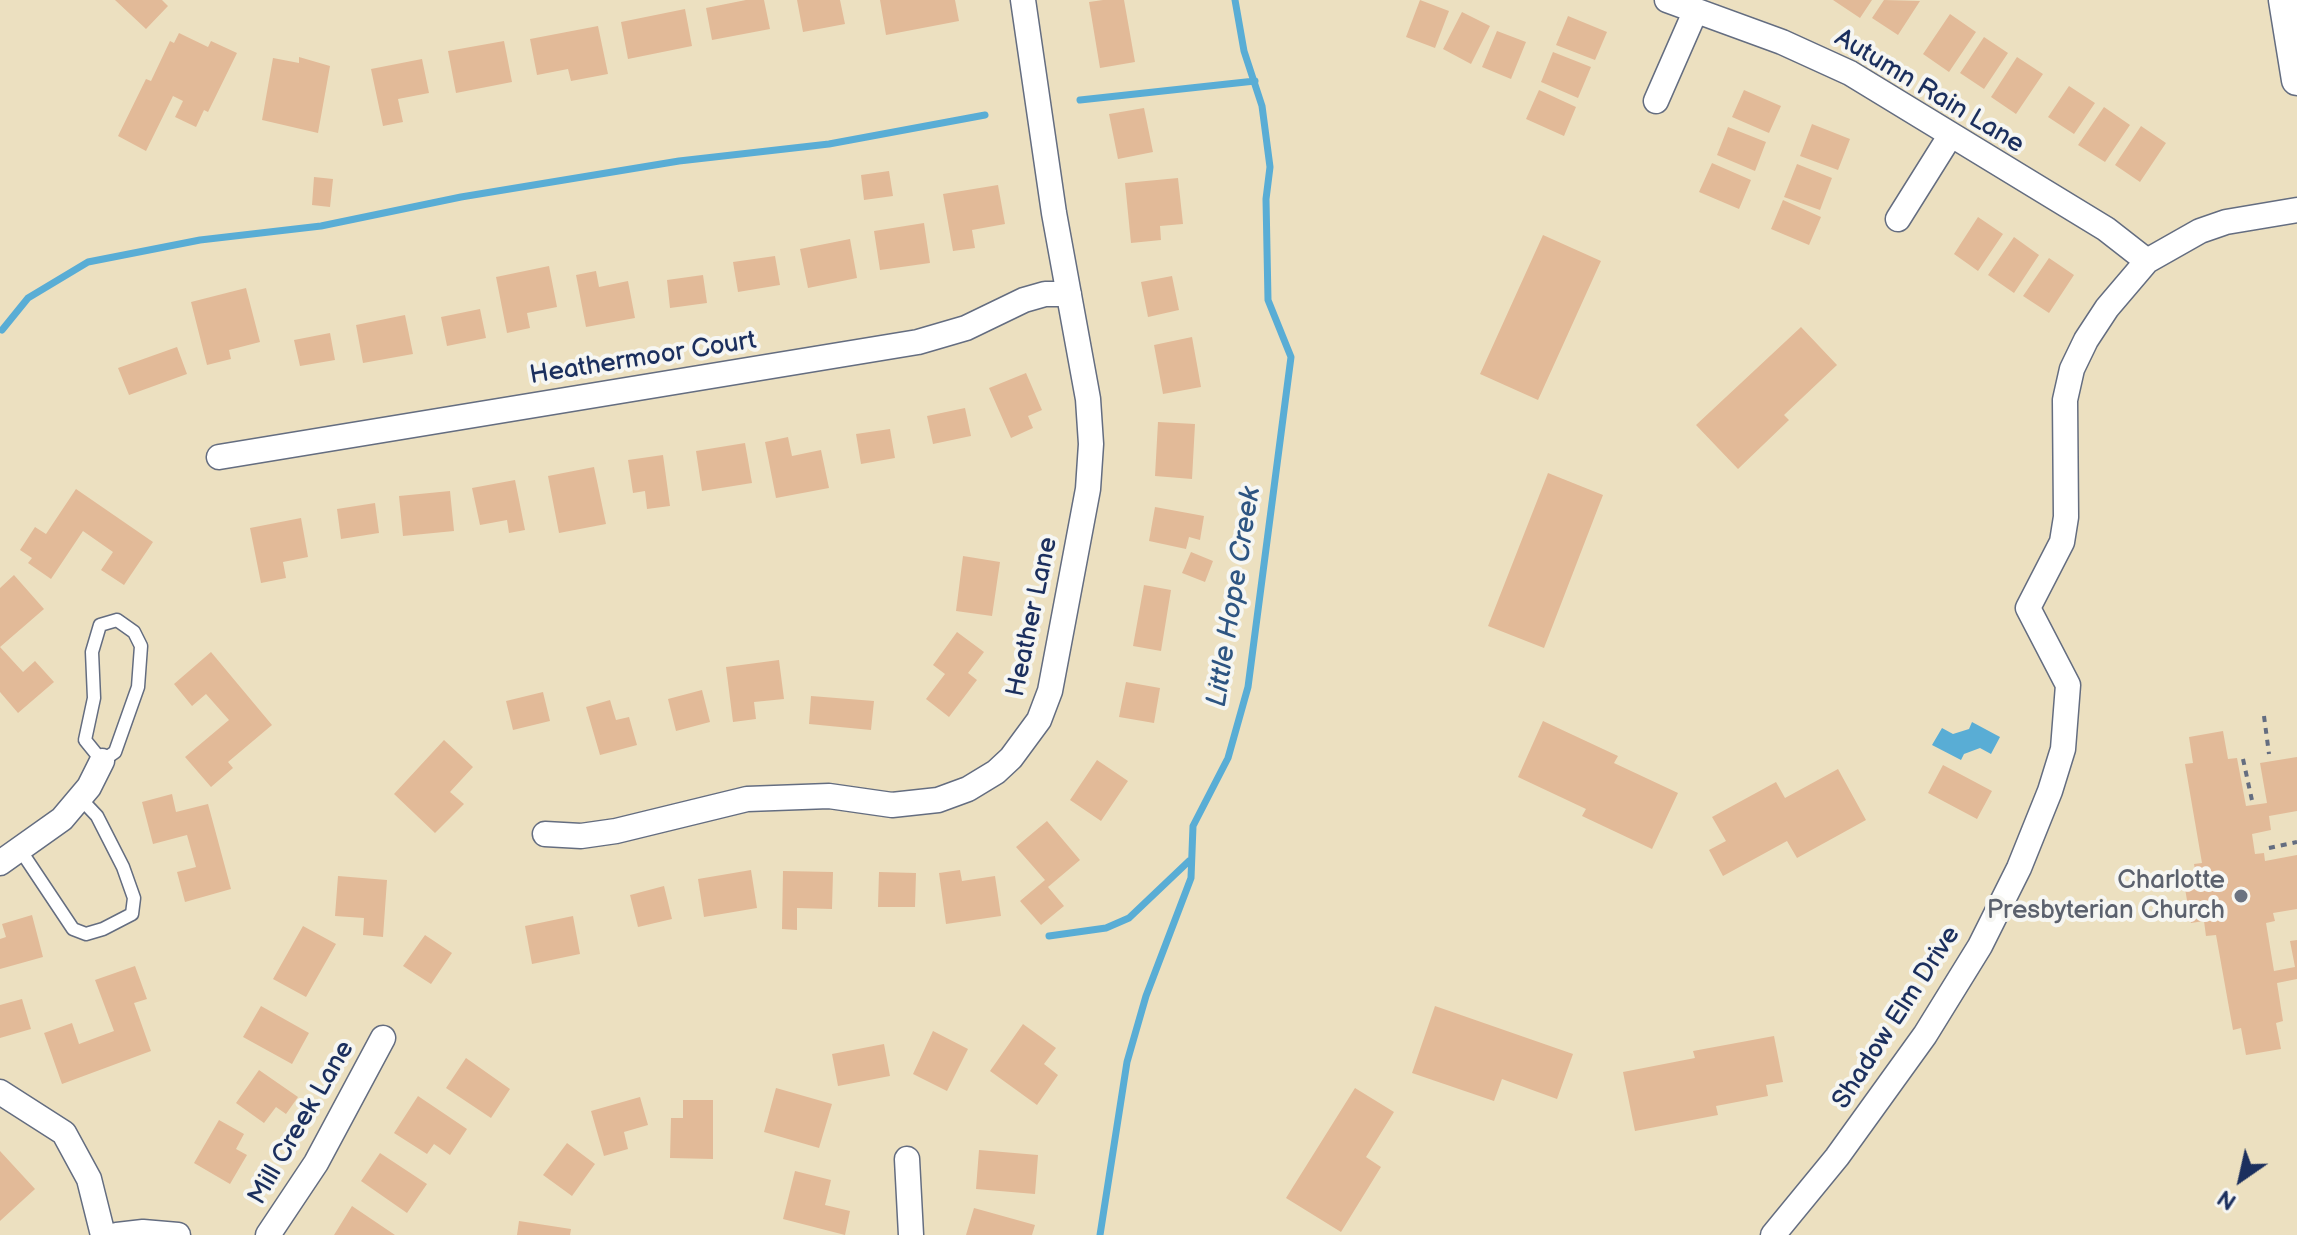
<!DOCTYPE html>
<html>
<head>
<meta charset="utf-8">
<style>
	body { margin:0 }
	#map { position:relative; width:2297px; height:1235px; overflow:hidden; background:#ece0c0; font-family:"Balsamiq Sans",sans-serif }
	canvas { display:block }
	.north { position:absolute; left:2201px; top:1139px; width:80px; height:80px; -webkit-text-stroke:6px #f6f6f2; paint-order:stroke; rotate:214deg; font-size:22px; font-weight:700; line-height:32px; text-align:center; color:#1b2f5e }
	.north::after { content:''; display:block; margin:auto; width:28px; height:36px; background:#1b2f5e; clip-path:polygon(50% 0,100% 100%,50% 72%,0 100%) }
</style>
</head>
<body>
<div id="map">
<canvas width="2297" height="1235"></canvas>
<div class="north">N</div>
</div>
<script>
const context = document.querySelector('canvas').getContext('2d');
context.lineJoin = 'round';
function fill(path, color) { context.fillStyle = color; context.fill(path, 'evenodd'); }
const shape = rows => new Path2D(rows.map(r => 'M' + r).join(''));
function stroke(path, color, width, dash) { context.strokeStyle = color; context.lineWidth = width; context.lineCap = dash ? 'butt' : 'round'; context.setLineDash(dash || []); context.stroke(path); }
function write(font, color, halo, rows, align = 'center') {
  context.font = font + ' "Balsamiq Sans",sans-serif'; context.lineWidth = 8; context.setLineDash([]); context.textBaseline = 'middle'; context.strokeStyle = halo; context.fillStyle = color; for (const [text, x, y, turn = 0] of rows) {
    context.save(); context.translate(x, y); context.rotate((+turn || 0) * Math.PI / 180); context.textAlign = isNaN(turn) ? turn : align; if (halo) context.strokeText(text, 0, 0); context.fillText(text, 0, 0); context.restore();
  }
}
fill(shape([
	[1972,722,2000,737,1991,754,1980,748,1964,754,1961,760,1932,745,1942,728,1953,734,1969,729]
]), '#59add5');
stroke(shape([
	[1080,100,1255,81],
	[2,330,28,298,88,262,200,240,321,226,461,197,679,161,829,144,985,115],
	[1049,936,1106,928,1129,918,1189,861],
	[1100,1235,1127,1062,1146,996,1191,878,1193,826,1228,758,1248,687,1291,357,1268,300,1266,199,1270,167,1262,106,1244,51,1235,0]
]), '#59add5', 7);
fill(shape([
	[115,0,162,0,168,6,146,29],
	[746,0,764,0,770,29,712,40,706,8],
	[797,0,840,0,845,24,803,32],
	[880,0,955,0,959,21,886,35],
	[1103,0,1124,0,1135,62,1100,68,1089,2],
	[1420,0,1449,11,1435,48,1406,37],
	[1833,0,1872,0,1860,18],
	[1884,0,1920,1,1898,35,1872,18],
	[685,9,692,46,628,59,621,22],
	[1462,12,1490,26,1471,64,1443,49],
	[1950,14,1976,32,1949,72,1923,54],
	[1568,16,1607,32,1595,60,1556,45],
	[598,26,608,74,571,81,568,69,537,75,530,39],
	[1497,31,1526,42,1511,79,1482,67],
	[179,33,208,47,211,41,237,53,208,112,204,110,196,127,175,117,183,101,173,96,146,151,118,136,146,79,151,81,170,41,174,43],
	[1984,37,2008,53,1984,89,1960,73],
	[504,41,512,82,456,93,448,51],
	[1553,52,1591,67,1578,98,1541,82],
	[299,57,330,66,318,133,262,120,273,58,299,63],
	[2017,57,2043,74,2016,114,1991,97],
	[422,59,429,93,398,99,403,122,383,126,371,69],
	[2069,86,2095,103,2074,134,2048,117],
	[1539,90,1576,107,1564,136,1526,119],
	[1744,90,1781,106,1769,133,1732,117],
	[2104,107,2130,125,2105,162,2078,145],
	[1144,108,1153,152,1118,159,1109,114],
	[1812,124,1850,139,1838,170,1800,156],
	[2141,126,2166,143,2140,182,2115,165],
	[1728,127,1766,142,1755,171,1717,155],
	[1712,163,1751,180,1739,209,1699,192],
	[1797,164,1832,178,1820,210,1784,197],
	[889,171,893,196,864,200,861,175],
	[314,177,333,179,330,207,312,205],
	[1178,178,1183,224,1160,226,1161,240,1131,243,1125,183],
	[998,185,1005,224,972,230,975,248,953,251,943,194],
	[1783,200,1821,217,1809,245,1771,229],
	[1978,217,2003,234,1978,271,1954,254],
	[924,223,930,263,880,270,874,231],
	[1543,235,1601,261,1538,400,1480,374],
	[2014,237,2039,255,2014,293,1988,275],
	[850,239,857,278,808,288,800,249],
	[775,256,780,285,738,292,733,262],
	[2049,258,2074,275,2049,313,2023,296],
	[549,266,557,307,527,313,530,328,507,333,496,277],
	[596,271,599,287,628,281,635,318,586,327,576,275],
	[703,275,707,303,670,308,667,280],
	[1172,276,1179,310,1148,317,1141,282],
	[246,288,260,342,229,350,231,359,207,365,191,302],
	[480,309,486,338,447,346,441,317],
	[405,315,413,354,363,363,356,325],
	[1801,327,1837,365,1784,415,1789,420,1738,469,1696,425],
	[330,333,335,360,300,366,294,340],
	[1192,337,1201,387,1163,394,1154,345],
	[177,347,187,374,129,395,118,368],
	[1026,373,1042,410,1028,416,1033,428,1011,438,989,388],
	[965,408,971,436,933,444,927,416],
	[1158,422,1195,424,1192,479,1155,476],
	[890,429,895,458,861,464,856,434],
	[788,437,792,456,821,450,829,488,776,498,765,442],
	[745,443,752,483,702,491,696,451],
	[663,455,670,506,647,509,645,491,633,493,628,460],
	[594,467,606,524,559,533,548,476],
	[1548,473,1603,495,1544,648,1488,626],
	[515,480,525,530,509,533,507,520,480,525,472,488],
	[76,489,153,542,124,585,101,570,113,552,83,531,51,579,28,563,32,558,20,550,35,527,46,534],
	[450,491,454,531,403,536,399,496],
	[375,503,379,533,341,539,337,509],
	[1155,507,1204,516,1200,540,1189,537,1186,549,1149,541],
	[301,518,308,557,283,562,286,578,261,583,250,528],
	[1191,552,1213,561,1205,582,1182,573],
	[963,556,1000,562,992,616,956,611],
	[14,575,44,609,0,647,23,672,35,661,54,682,18,713,0,692,0,588],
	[1144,585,1171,590,1161,651,1133,646],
	[957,632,984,652,968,673,977,680,949,717,926,699,945,674,933,665],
	[211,652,272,725,228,762,233,768,211,787,185,757,229,720,206,694,192,706,174,684],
	[779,660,784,699,754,702,756,719,733,722,726,667],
	[1126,682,1160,688,1154,723,1119,717],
	[702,690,710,722,676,731,668,699],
	[543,692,550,721,513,730,506,701],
	[811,696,874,701,871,730,809,724],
	[610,700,616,720,629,717,637,745,600,755,586,707],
	[1543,721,1618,756,1614,763,1678,793,1652,849,1582,816,1586,809,1518,777],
	[2223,731,2228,759,2237,758,2246,806,2267,803,2260,763,2297,757,2297,811,2269,816,2271,830,2252,834,2255,854,2264,853,2265,861,2297,855,2297,909,2273,913,2275,921,2266,923,2274,971,2295,967,2290,941,2297,940,2297,979,2277,983,2283,1021,2276,1023,2281,1049,2246,1055,2241,1028,2233,1030,2216,935,2206,936,2204,921,2191,923,2184,883,2197,881,2194,864,2202,863,2185,764,2193,763,2189,737],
	[444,740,473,767,450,792,464,804,435,833,394,794],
	[1097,760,1128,781,1101,821,1070,800],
	[1943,765,1992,791,1977,819,1928,793],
	[1838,769,1866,820,1797,858,1787,841,1723,876,1709,850,1726,841,1712,817,1776,782,1785,798],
	[172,794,176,812,208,804,231,889,185,902,177,872,196,867,187,835,153,844,142,802],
	[1047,821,1080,860,1048,887,1064,906,1041,925,1020,901,1045,880,1016,847],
	[751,870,757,908,704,917,698,879],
	[960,870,962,881,995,876,1001,916,946,924,939,873],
	[783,871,833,872,832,909,797,908,797,930,782,929],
	[879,872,916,873,915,907,878,907],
	[338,876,387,880,383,937,363,935,364,918,335,916],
	[664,886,672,919,638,927,630,895],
	[32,915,43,957,0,969,0,939,6,937,2,924],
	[573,916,580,954,532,964,525,926],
	[303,926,336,944,306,997,273,979],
	[425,935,452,953,431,984,403,966],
	[135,966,147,999,134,1003,151,1051,62,1084,44,1033,72,1023,79,1044,114,1031,95,980],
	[22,999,31,1029,0,1038,0,1005],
	[261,1006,309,1033,292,1064,243,1037],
	[1435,1006,1573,1054,1557,1099,1502,1079,1494,1101,1412,1073],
	[1023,1024,1056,1048,1044,1064,1058,1075,1037,1105,990,1071],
	[933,1031,968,1049,947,1091,913,1074],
	[1774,1036,1783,1082,1766,1085,1768,1096,1716,1106,1718,1115,1635,1131,1623,1072,1695,1058,1693,1051],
	[884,1044,890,1076,838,1086,832,1054],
	[466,1058,510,1089,491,1118,446,1088],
	[259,1070,298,1097,286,1114,276,1107,264,1123,236,1103],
	[776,1088,832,1104,819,1148,764,1132],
	[1355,1088,1394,1112,1366,1157,1381,1167,1341,1232,1286,1198],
	[418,1096,467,1129,450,1155,434,1144,427,1154,394,1133],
	[640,1097,648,1125,624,1132,628,1149,604,1156,591,1111],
	[683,1100,713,1100,713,1159,670,1158,671,1118,683,1118],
	[219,1120,244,1134,236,1149,247,1155,230,1184,194,1163],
	[567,1143,595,1164,572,1196,543,1175],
	[979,1150,1038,1155,1035,1194,976,1189],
	[0,1151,35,1189,0,1221],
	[380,1153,427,1184,407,1213,361,1181],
	[795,1171,831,1180,825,1205,850,1211,845,1235,783,1219],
	[352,1206,395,1235,334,1235],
	[974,1208,1035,1225,1032,1235,966,1235],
	[519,1221,571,1229,570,1235,517,1235]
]), '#e2ba98');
const service = shape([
	[117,620,134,632,141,646,138,687,115,752,102,761,85,740,94,698,92,652,100,625,117,620],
	[21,851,73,929,86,934,103,929,132,914,134,898,123,867,97,816,80,798]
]);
const minor = shape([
	[1667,0,1782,42,1850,73,2106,229,2147,261],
	[1656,101,1695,12],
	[1898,219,1950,136],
	[219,457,918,342,966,328,1024,300,1045,294,1069,294],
	[545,834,581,836,616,831,747,799,829,796,892,805,938,800,968,789,996,772,1011,758,1039,720,1050,691,1088,489,1091,444,1088,399,1054,213,1023,0],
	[0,863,62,819,89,787,102,761],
	[0,1092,64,1133,89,1179,103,1235],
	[907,1159,911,1235],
	[117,1235,143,1232,178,1235],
	[268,1235,316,1163,383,1038],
	[1773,1235,1837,1157,1925,1035,1980,946,2019,868,2050,791,2063,749,2068,685,2028,608,2062,542,2066,517,2065,400,2072,369,2086,340,2107,308,2147,261,2200,231,2226,222,2297,210]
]);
const tertiary = shape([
	[2284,0,2297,80]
]);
stroke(service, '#646d80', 15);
stroke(minor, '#646d80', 27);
stroke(tertiary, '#646d80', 33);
stroke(shape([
	[2264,716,2269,754],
	[2243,759,2253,805],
	[2269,848,2297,842]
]), '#646d80', 4, [6, 6]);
stroke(service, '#fff', 12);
stroke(minor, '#fff', 24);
stroke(tertiary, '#fff', 30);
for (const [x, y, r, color] of [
	[2241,896,8,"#6b7280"]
]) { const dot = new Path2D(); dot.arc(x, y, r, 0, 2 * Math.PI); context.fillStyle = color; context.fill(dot); stroke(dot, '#f6f6f2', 3); }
write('26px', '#1b2f5e', '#f6f6f2', [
	["Autumn Rain Lane",1929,92,31],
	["Heathermoor Court",643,359,-9],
	["Heather Lane",1033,617,-78],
	["Shadow Elm Drive",1897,1018,-57],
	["Mill Creek Lane",302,1123,-60]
]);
write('26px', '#5b616d', '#f6f6f2', [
	["Charlotte",2225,881],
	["Presbyterian Church",2225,911]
], 'right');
write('italic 28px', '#2e5582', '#f6f6f2', [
	["Little Hope Creek",1235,597,-81]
]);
</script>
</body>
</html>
